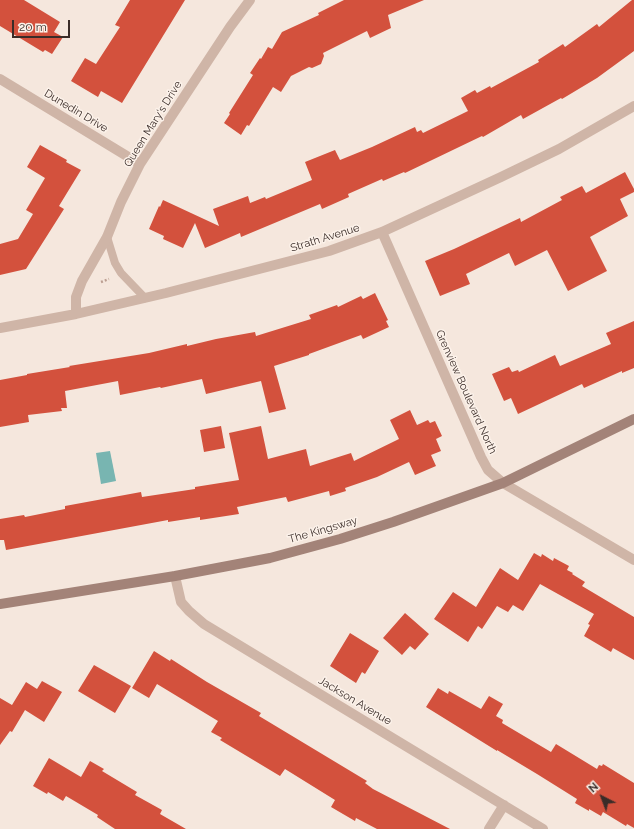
<!DOCTYPE html>
<html>
<head>
<meta charset="utf-8">
<style>
	body { margin:0 }
	#map { position:relative; width:634px; height:829px; overflow:hidden; background:#f5e7dd; font-family:Raleway,sans-serif }
	canvas { display:block }
	.north { position:absolute; left:582px; top:777px; width:40px; height:40px; -webkit-text-stroke:3px #fcf2ea; paint-order:stroke; rotate:318deg; font-size:11px; font-weight:700; line-height:16px; text-align:center; color:#3a2c28 }
	.north::after { content:''; display:block; margin:auto; width:14px; height:18px; background:#3a2c28; clip-path:polygon(50% 0,100% 100%,50% 72%,0 100%) }
	.scale { position:absolute; left:12px; top:20px; width:58px; height:18px; box-sizing:border-box; border:2px solid #3a2c28; border-top:0; padding-left:5px; font-size:12px; line-height:14px; white-space:nowrap; color:#3a2c28; -webkit-text-stroke:3px #fcf2ea; paint-order:stroke }
</style>
</head>
<body>
<div id="map">
<canvas width="634" height="829"></canvas>
<div class="north">N</div>
<div class="scale">20 m</div>
</div>
<script>
const context = document.querySelector('canvas').getContext('2d');
context.lineJoin = 'round';
function fill(path, color) { context.fillStyle = color; context.fill(path, 'evenodd'); }
const shape = rows => new Path2D(rows.map(r => 'M' + r).join(''));
function stroke(path, color, width, dash) { context.strokeStyle = color; context.lineWidth = width; context.lineCap = dash ? 'butt' : 'round'; context.setLineDash(dash || []); context.stroke(path); }
function write(font, color, halo, rows, align = 'center') {
  context.font = font + ' Raleway,sans-serif'; context.lineWidth = 3; context.setLineDash([]); context.textBaseline = 'middle'; context.strokeStyle = halo; context.fillStyle = color; for (const [text, x, y, turn = 0] of rows) {
    context.save(); context.translate(x, y); context.rotate((+turn || 0) * Math.PI / 180); context.textAlign = isNaN(turn) ? turn : align; if (halo) context.strokeText(text, 0, 0); context.fillText(text, 0, 0); context.restore();
  }
}
fill(shape([
	[110,451,116,481,101,484,96,453]
]), '#78b5b1');
fill(shape([
	[0,0,24,0,60,22,54,32,63,37,52,54,45,50,43,52,0,26],
	[130,0,185,0,122,103,101,91,98,97,71,81,85,58,96,64,120,27,115,25],
	[344,0,424,0,388,15,391,28,370,38,367,31,323,53,324,56,321,64,312,68,309,67,291,76,281,92,273,87,249,126,247,125,241,135,224,123,230,114,229,113,253,75,250,73,260,58,261,59,268,47,272,49,282,32,319,15,318,13],
	[632,0,634,0,634,51,597,78,562,99,561,98,523,119,521,115,483,137,482,136,405,173,404,172,383,181,382,179,348,194,349,197,322,209,320,204,241,237,240,233,205,248,195,223,183,248,163,239,164,236,149,229,159,206,160,207,163,200,219,226,213,209,248,196,250,203,265,197,266,199,312,180,305,162,335,150,340,160,372,147,415,127,417,132,421,130,423,133,468,111,461,98,475,90,477,93,490,86,491,88,539,62,538,60,563,44,565,47,597,24,599,27],
	[40,145,67,160,66,162,81,170,59,206,64,209,26,269,0,275,0,244,18,239,33,214,26,210,45,178,27,167],
	[625,172,634,189,634,192,620,199,628,216,590,237,607,271,568,291,547,250,515,266,509,253,466,274,470,284,440,296,425,261,454,249,520,218,521,222,562,200,560,197,582,186,586,193],
	[375,293,388,320,386,321,389,327,363,339,361,335,309,354,309,355,274,366,286,409,269,413,261,381,206,394,202,379,161,388,160,387,120,395,118,381,65,391,67,408,61,408,62,411,28,415,29,422,0,427,0,380,27,375,27,374,70,367,69,366,149,353,187,344,187,346,216,339,255,332,256,336,311,319,309,315,337,305,338,307,361,296,363,299],
	[634,321,634,368,622,373,622,371,584,388,582,384,518,414,511,398,504,401,492,374,509,367,512,372,518,370,519,372,555,355,560,366,611,344,606,333],
	[410,410,417,425,428,420,430,423,435,421,442,436,436,439,441,451,431,455,436,466,415,475,409,462,377,477,345,488,346,491,330,496,329,491,288,502,286,497,237,507,239,514,200,520,200,517,168,522,168,520,6,550,4,540,0,540,0,519,24,515,25,517,65,509,65,506,141,492,142,497,195,489,195,487,239,480,229,433,261,426,268,459,306,449,310,466,351,453,354,461,399,439,390,420],
	[221,426,225,448,204,452,200,430],
	[534,553,541,557,542,554,553,561,554,558,569,566,567,570,573,573,572,574,585,582,582,586,634,617,634,660,613,648,611,652,584,636,590,625,588,624,594,614,540,584,523,611,513,605,508,612,497,606,482,629,478,626,468,642,434,619,453,592,476,607,500,568,518,580],
	[405,613,429,634,415,650,410,646,402,655,383,638],
	[350,633,379,651,365,674,362,672,356,683,330,666],
	[154,651,170,661,171,659,207,682,261,713,259,716,367,781,365,783,373,789,450,829,377,829,356,818,355,821,331,807,335,800,285,769,280,776,220,740,222,738,211,732,218,721,157,684,149,698,132,688],
	[94,665,131,686,115,713,78,691],
	[42,681,62,692,44,722,25,710,12,732,10,731,0,745,0,698,12,705,26,682,37,689],
	[438,688,448,694,449,691,481,709,489,696,503,704,496,716,503,720,502,723,551,752,556,744,597,769,599,765,602,766,603,764,634,783,634,828,627,824,626,826,603,812,601,816,589,809,589,811,575,803,577,799,537,774,497,750,497,751,426,707],
	[49,758,81,777,90,761,104,769,102,771,137,792,135,795,162,810,160,814,186,829,115,829,97,817,98,815,66,796,63,801,48,792,47,794,33,786]
]), '#d3513d');
stroke(shape([
	[101,282,109,279]
]), '#bb9e91', 2.5, [2, 2]);
stroke(shape([
	[107,237,115,263,121,273,145,298]
]), '#cfb5a7', 8);
stroke(shape([
	[0,79,140,164],
	[382,232,481,457,488,470,503,483,634,560],
	[76,314,76,297,82,281,107,237,121,202,140,164,230,27,250,0],
	[0,328,76,314,166,293,329,251,382,232,501,177,559,149,634,106],
	[175,576,181,602,189,611,204,624,543,829],
	[489,829,504,805]
]), '#cfb5a7', 10);
stroke(shape([
	[0,604,175,576,270,558,340,539,393,522,503,483,634,419]
]), '#a38378', 10);
write('11px', '#3a2c28', '#fcf2ea', [
	["Dunedin Drive",76,111,31],
	["Queen Mary's Drive",153,124,-58],
	["Strath Avenue",325,238,-17],
	["Grenview Boulevard North",466,392,66],
	["The Kingsway",323,530,-16],
	["Jackson Avenue",355,701,31]
]);
</script>
</body>
</html>
